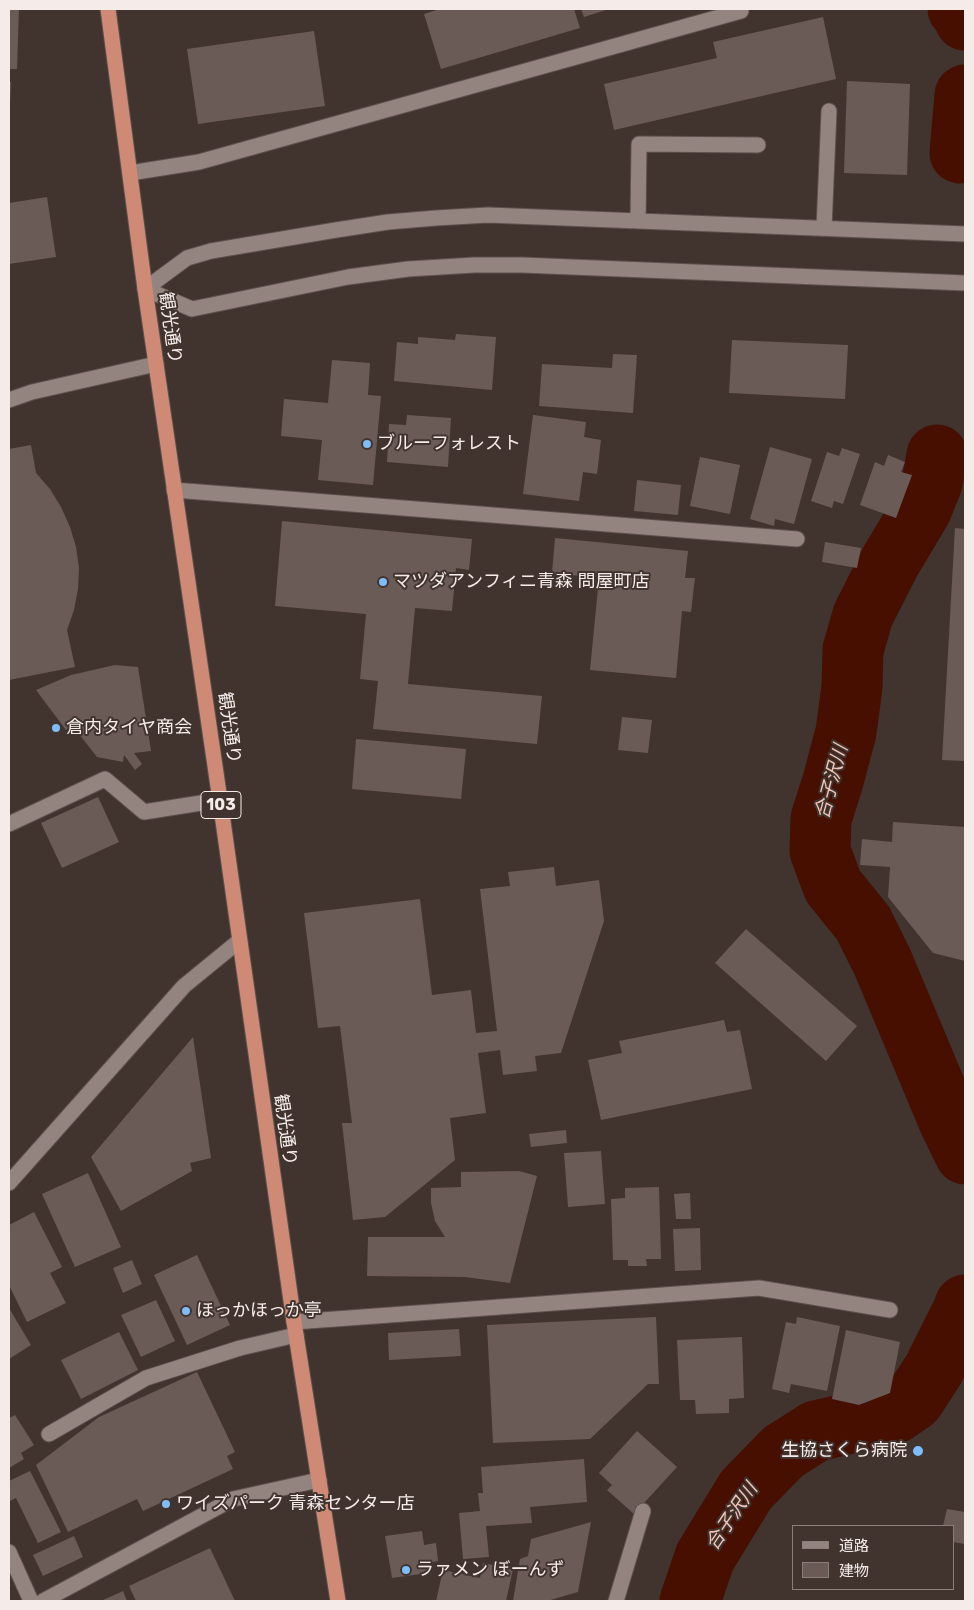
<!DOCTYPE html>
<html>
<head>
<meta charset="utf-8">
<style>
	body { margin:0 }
	#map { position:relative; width:974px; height:1610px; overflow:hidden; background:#41342f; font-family:Rubik,"Noto Sans JP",sans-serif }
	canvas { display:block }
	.frame { position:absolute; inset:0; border:10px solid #f5ecea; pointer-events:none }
	.legend { position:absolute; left:792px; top:1525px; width:162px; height:65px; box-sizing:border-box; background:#41342f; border:1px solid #897e7a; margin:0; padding:6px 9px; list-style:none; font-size:15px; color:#f5ecea }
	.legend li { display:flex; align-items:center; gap:10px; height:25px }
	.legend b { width:25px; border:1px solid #897e7a }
</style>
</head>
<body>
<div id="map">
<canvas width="974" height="1610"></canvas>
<div class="frame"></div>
<ul class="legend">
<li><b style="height:6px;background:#94847f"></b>道路</li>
<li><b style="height:14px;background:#6a5b57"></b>建物</li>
</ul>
</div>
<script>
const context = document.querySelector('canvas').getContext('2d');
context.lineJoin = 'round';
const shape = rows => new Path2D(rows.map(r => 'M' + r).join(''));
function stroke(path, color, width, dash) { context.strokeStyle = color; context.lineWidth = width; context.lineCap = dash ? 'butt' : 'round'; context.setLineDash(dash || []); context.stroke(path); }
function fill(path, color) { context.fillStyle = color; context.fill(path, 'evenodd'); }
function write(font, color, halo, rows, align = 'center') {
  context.font = font + ' Rubik,"Noto Sans JP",sans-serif'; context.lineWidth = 4; context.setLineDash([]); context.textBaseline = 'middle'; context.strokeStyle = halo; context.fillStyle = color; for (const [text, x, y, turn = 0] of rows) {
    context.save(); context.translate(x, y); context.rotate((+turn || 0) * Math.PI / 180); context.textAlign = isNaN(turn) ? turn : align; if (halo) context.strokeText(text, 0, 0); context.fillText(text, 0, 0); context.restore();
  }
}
stroke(shape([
	[958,9,964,16,965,20],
	[960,153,965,95],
	[937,455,932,483,921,510,890,562,863,615,853,650,852,687,846,732,833,781,821,819,820,851,833,886,863,923,882,961,949,1121,965,1154],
	[690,1601,705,1557,746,1490,783,1452,816,1431,895,1413,914,1400,934,1369,963,1311,965,1305]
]), '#460f00', 61);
fill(shape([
	[9,9,19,9,17,69,9,69],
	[440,9,574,9,580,28,441,69,424,14],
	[581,9,609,9,584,17],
	[823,17,836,79,614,130,604,84,717,58,713,42],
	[314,31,325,106,198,124,187,49],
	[847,81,910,84,907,175,844,173],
	[9,82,11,82,10,105,9,105],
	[47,197,56,257,9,264,9,203],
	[456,334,496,337,492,390,394,381,397,342,418,344,418,337,455,340],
	[732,340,848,345,845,399,729,393],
	[613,354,637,355,633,413,539,406,542,364,612,368],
	[332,360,370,363,368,395,381,396,373,485,318,480,322,440,281,436,284,399,328,403],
	[407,415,451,418,448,467,387,462,389,424,406,425],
	[533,415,586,422,584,437,601,440,597,474,583,472,579,501,523,494],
	[31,445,36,473,50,489,61,507,70,527,76,547,79,568,78,589,74,610,67,630,75,667,9,680,9,449],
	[770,447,812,459,794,524,775,519,774,526,750,519],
	[842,448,860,454,843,504,834,501,832,508,811,501,827,452,839,456],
	[888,455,905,462,901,472,912,475,896,518,860,505,875,462,884,466],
	[700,457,740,465,730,514,690,506],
	[637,480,681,485,678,515,634,511],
	[282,521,472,539,469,570,456,568,452,611,415,608,408,684,542,696,537,744,373,729,378,681,360,679,366,614,275,606],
	[955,528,965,529,965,761,942,760],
	[555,538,688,551,685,578,695,578,691,612,682,611,676,678,590,670,599,578,552,573],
	[825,542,861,548,857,568,822,562],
	[115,665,138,667,151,751,134,753,142,764,135,770,124,755,123,762,97,757,72,725,66,730,36,690,71,675],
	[622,717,652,720,648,753,618,750],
	[356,739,466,749,461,799,352,789],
	[98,797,119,842,62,868,41,823],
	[893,822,965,827,965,961,933,953,888,897,890,867,860,865,862,839,892,842],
	[554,867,556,886,599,880,604,921,561,1053,535,1056,537,1071,503,1075,500,1050,478,1053,486,1113,450,1118,455,1160,385,1217,353,1220,342,1123,352,1123,340,1026,318,1028,304,913,420,899,432,995,471,990,476,1033,497,1031,480,889,510,886,508,872],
	[746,929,857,1026,826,1061,715,963],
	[724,1020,727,1032,740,1030,752,1089,601,1120,588,1060,622,1053,619,1041],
	[193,1037,211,1158,190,1163,192,1171,121,1211,91,1157],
	[566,1130,567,1143,531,1147,529,1134],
	[601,1151,605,1204,568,1207,564,1153],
	[519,1171,537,1176,510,1283,465,1277,367,1276,368,1237,445,1237,435,1221,431,1203,431,1188,461,1187,461,1172],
	[88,1173,121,1247,75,1267,42,1194],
	[659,1187,661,1259,646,1259,647,1266,628,1266,628,1260,613,1260,611,1199,625,1198,625,1188],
	[690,1193,691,1219,676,1219,674,1194],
	[34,1212,62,1267,50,1273,66,1303,27,1322,9,1285,9,1225],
	[700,1228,701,1270,675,1271,673,1229],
	[197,1255,230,1325,187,1345,154,1275],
	[132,1260,142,1284,123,1293,113,1268],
	[156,1300,175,1341,141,1357,121,1315],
	[9,1308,31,1345,9,1359],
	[656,1317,659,1384,648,1384,590,1439,493,1443,487,1325],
	[797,1317,840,1326,827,1391,791,1384,789,1393,772,1389,786,1322,796,1324],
	[459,1329,461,1356,389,1360,388,1333],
	[846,1330,900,1342,890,1393,859,1405,832,1399],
	[119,1332,138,1370,81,1399,61,1360],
	[742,1337,744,1398,729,1399,729,1413,696,1414,695,1400,680,1400,677,1340],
	[197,1372,235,1452,227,1456,233,1469,143,1511,137,1499,68,1532,36,1465,99,1417],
	[15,1415,34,1445,21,1453,24,1459,9,1468,9,1418],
	[637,1431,677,1467,634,1514,607,1490,612,1485,599,1473],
	[584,1459,587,1502,530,1507,532,1523,486,1526,489,1557,463,1559,459,1513,480,1511,478,1493,483,1493,481,1467],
	[30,1471,61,1532,38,1543,16,1498,10,1501,9,1498,9,1488,10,1487,9,1481],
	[947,1509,965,1512,965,1544,953,1542,953,1526,943,1526],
	[591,1522,578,1592,547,1601,513,1601,520,1559,528,1556,531,1539],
	[422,1531,424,1545,436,1543,438,1561,427,1563,428,1573,392,1578,385,1536],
	[74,1536,83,1557,43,1576,33,1555],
	[210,1548,235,1601,136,1601,129,1586],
	[483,1563,513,1569,506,1601,436,1601,443,1570,480,1578],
	[123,1591,127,1601,101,1601]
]), '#6a5b57');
const minor = shape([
	[130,173,199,162,741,11],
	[638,221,639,144,758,145],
	[824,228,829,111],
	[965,234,488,215,436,218,388,222,336,230,211,251,187,258,145,289,192,309,348,277,408,269,474,265,522,265,965,283],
	[9,400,32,392,156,364],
	[174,490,797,539],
	[9,824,105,779,144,812,220,800],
	[9,1183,184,986,239,941],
	[294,1322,759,1288,890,1310],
	[49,1434,146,1378,240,1348,296,1335],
	[9,1552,31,1601],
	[43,1601,233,1499,319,1480],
	[616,1601,643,1511]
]);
const highway = shape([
	[108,9,145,289,220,800,294,1322,338,1601]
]);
stroke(minor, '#5d514e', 17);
stroke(highway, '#5d514e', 17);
stroke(minor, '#94847f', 15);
stroke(highway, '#ce8a74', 15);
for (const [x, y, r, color] of [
	[367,444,5,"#7ebdf9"],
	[383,582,5,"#7ebdf9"],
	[56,728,5,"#7ebdf9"],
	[186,1311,5,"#7ebdf9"],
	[918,1451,6,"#7ebdf9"],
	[166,1504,5,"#7ebdf9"],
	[406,1570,5,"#7ebdf9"]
]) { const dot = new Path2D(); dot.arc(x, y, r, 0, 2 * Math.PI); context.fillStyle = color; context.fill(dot); stroke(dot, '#41342f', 2); }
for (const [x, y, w] of [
	[221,805,40]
]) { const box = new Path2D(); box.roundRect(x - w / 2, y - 13.5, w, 27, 4); context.fillStyle = '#41342f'; context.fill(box); stroke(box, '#f5ecea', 1); }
write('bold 16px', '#f5ecea', null, [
	["103",221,805]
]);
write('18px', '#f5ecea', '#41342f', [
	["観光通り",170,328,82],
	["観光通り",229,728,82],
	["観光通り",285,1130,82]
]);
write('18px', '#f5ecea', '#41342f', [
	["ブルーフォレスト",377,444],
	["マツダアンフィニ青森 問屋町店",393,582],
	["倉内タイヤ商会",66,728],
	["ほっかほっか亭",196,1311],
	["生協さくら病院",907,1451,"right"],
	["ワイズパーク 青森センター店",176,1504],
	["ラァメン ぼーんず",416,1570]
], 'left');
write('italic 19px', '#f3c6b7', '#41342f', [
	["合子沢川",832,782,-75],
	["合子沢川",732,1517,-56]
]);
</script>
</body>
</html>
